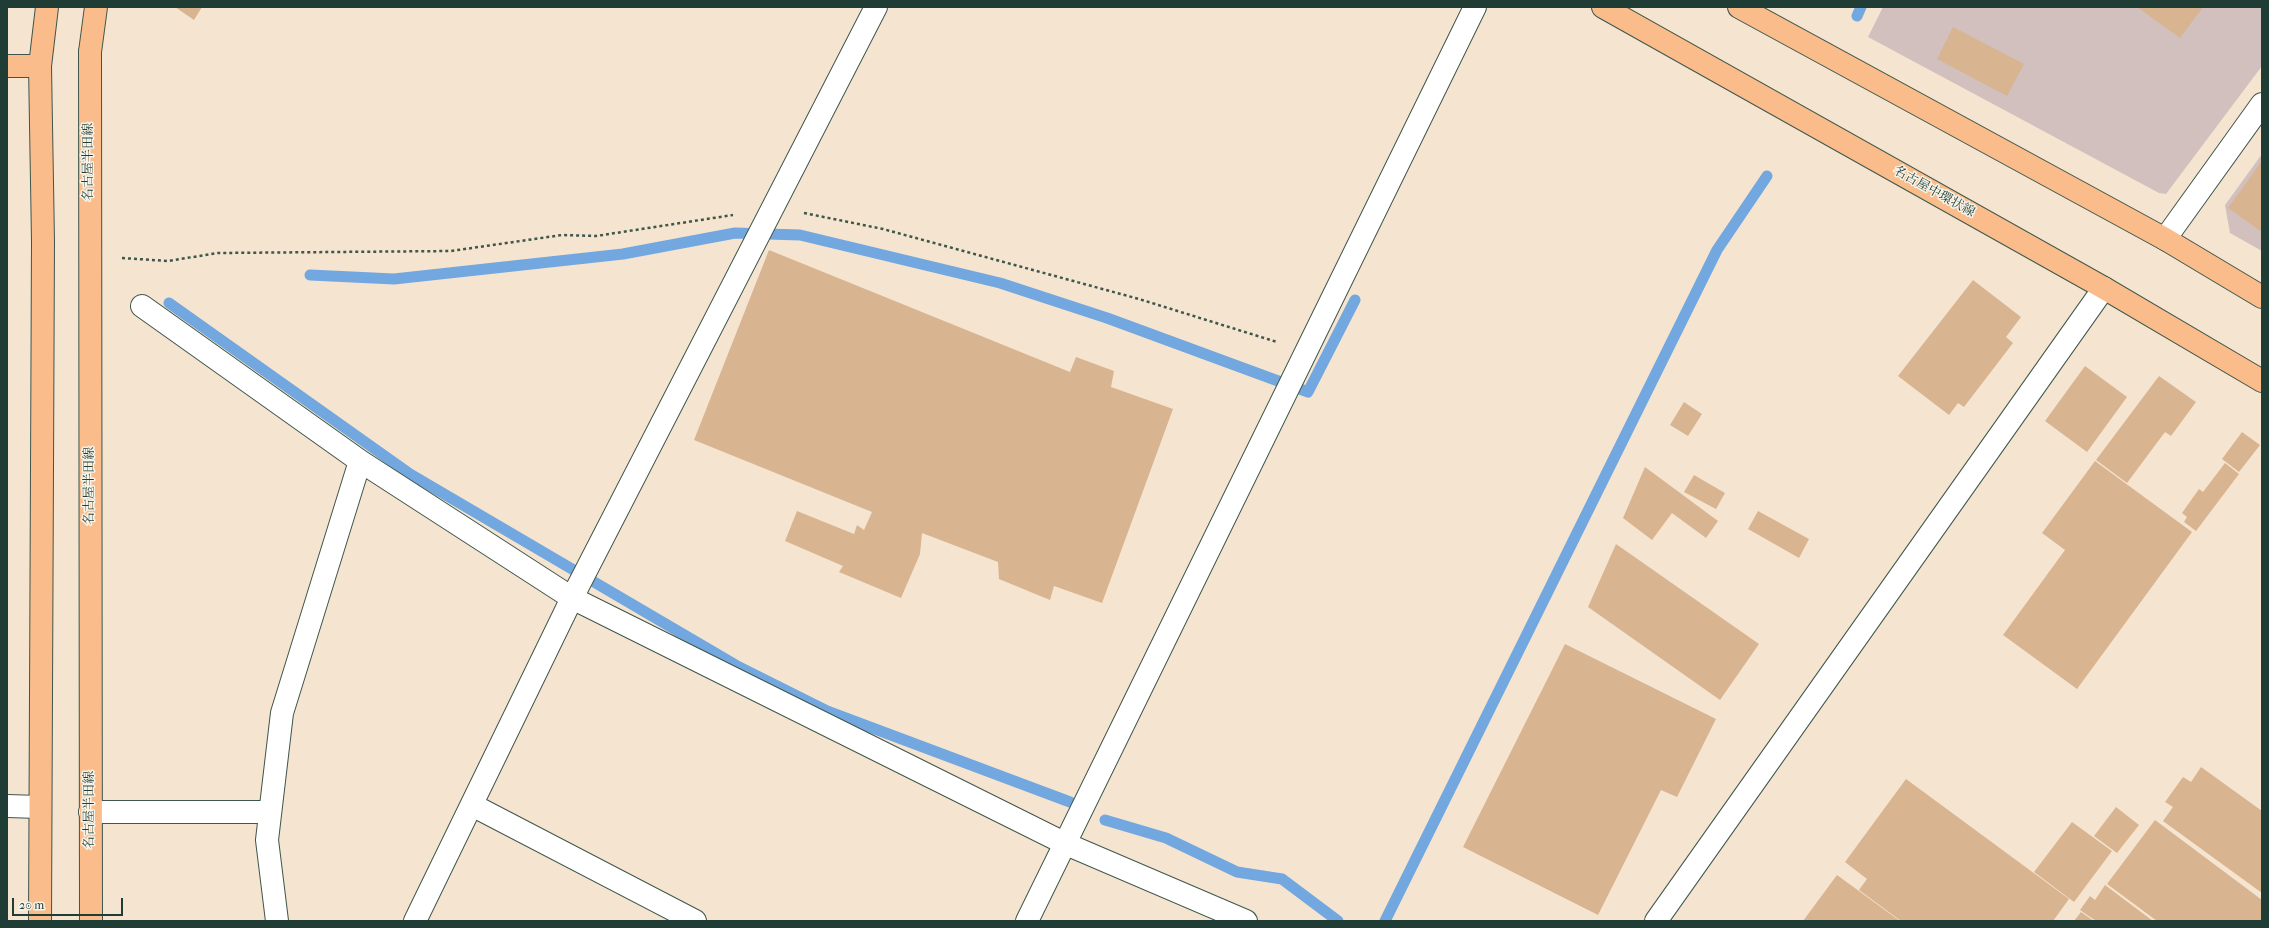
<!DOCTYPE html>
<html>
<head>
<meta charset="utf-8">
<style>
	body { margin:0 }
	#map { position:relative; width:2269px; height:928px; overflow:hidden; background:#f5e5d0; font-family:"IM FELL French Canon",serif }
	canvas { display:block }
	.frame { position:absolute; inset:0; border:8px solid #1f3d34; pointer-events:none }
	.scale { position:absolute; left:12px; top:898px; width:111px; height:18px; box-sizing:border-box; border:2px solid #1f3d34; border-top:0; padding-left:5px; font-size:12px; line-height:14px; white-space:nowrap; color:#1f3d34; -webkit-text-stroke:3px #f7f3e8; paint-order:stroke }
</style>
</head>
<body>
<div id="map">
<canvas width="2269" height="928"></canvas>
<div class="frame"></div>
<div class="scale">20 m</div>
</div>
<script>
const context = document.querySelector('canvas').getContext('2d');
context.lineJoin = 'round';
function fill(path, color) { context.fillStyle = color; context.fill(path, 'evenodd'); }
const shape = rows => new Path2D(rows.map(r => 'M' + r).join(''));
function stroke(path, color, width, dash) { context.strokeStyle = color; context.lineWidth = width; context.lineCap = dash ? 'butt' : 'round'; context.setLineDash(dash || []); context.stroke(path); }
function write(font, color, halo, rows, align = 'center') {
  context.font = font + ' "IM FELL French Canon","Noto Serif JP",serif'; context.lineWidth = 3; context.setLineDash([]); context.textBaseline = 'middle'; context.strokeStyle = halo; context.fillStyle = color; for (const [text, x, y, turn = 0] of rows) {
    context.save(); context.translate(x, y); context.rotate((+turn || 0) * Math.PI / 180); context.textAlign = isNaN(turn) ? turn : align; if (halo) context.strokeText(text, 0, 0); context.fillText(text, 0, 0); context.restore();
  }
}
fill(shape([
	[1883,7,2262,7,2262,66,2166,194,2159,193,1868,37],
	[2262,154,2262,251,2230,233,2225,205]
]), '#d1c0bd');
stroke(shape([
	[1857,16,1861,7],
	[310,275,394,279,623,254,735,233,800,235,1000,283,1107,318,1308,392,1355,300],
	[169,303,410,474,739,667,827,711,1070,802],
	[1105,820,1166,838,1237,872,1282,879,1338,921],
	[1385,921,1717,250,1767,176]
]), '#72a7df', 11);
fill(shape([
	[175,7,202,7,194,20],
	[2137,7,2203,7,2180,38],
	[1953,27,2024,64,2007,96,1937,59],
	[2262,161,2262,232,2228,208],
	[769,250,1070,372,1076,357,1114,371,1111,387,1173,409,1102,603,1054,586,1050,600,999,579,998,562,922,533,920,554,901,598,839,572,843,566,785,541,797,511,854,534,857,525,864,530,872,512,694,440],
	[1973,280,2021,317,2006,337,2013,343,1964,407,1958,403,1949,415,1898,376],
	[2085,366,2127,397,2087,452,2045,421],
	[2159,376,2196,402,2171,436,2165,432,2127,483,2096,460],
	[1684,402,1702,414,1688,436,1670,425],
	[2242,432,2260,445,2239,472,2222,459],
	[2095,461,2192,532,2077,689,2003,635,2065,550,2042,533],
	[2225,463,2239,474,2196,531,2184,522,2187,517,2182,513,2199,489,2203,492],
	[1645,467,1718,521,1706,538,1672,513,1652,540,1623,518],
	[1694,475,1725,493,1716,509,1684,492],
	[1758,511,1809,539,1799,558,1748,529],
	[1616,544,1759,644,1720,700,1588,607],
	[1565,644,1716,719,1677,797,1661,790,1598,915,1463,847],
	[2201,767,2262,811,2262,893,2163,821,2173,807,2165,802,2183,777,2191,782],
	[1906,779,2069,899,2053,921,1901,921,1859,890,1867,879,1845,862],
	[2116,807,2139,825,2117,853,2094,836],
	[2155,820,2262,900,2262,921,2157,921,2107,884],
	[2072,822,2112,851,2074,902,2034,872],
	[1837,875,1900,921,1803,921],
	[2105,885,2153,921,2096,921,2080,910,2090,896,2095,900],
	[2081,912,2094,921,2074,921]
]), '#d8b491');
const minor = shape([
	[2165,239,2262,104],
	[142,306,360,461,572,598,1066,844,1246,921],
	[472,805,695,921],
	[7,806,40,807],
	[90,812,270,812],
	[277,921,267,840,282,713,360,461],
	[415,921,573,596,876,7],
	[1027,921,1475,7],
	[1656,921,2104,288]
]);
const major = shape([
	[1603,7,2104,288,2262,381],
	[1739,7,2165,239,2262,297],
	[90,52,91,921],
	[40,921,43,241,40,66]
]);
const highway = shape([
	[90,52,96,7],
	[7,66,40,66,47,7]
]);
stroke(minor, '#3f564b', 24);
stroke(major, '#3f564b', 24);
stroke(highway, '#3f564b', 24);
stroke(shape([
	[804,213,883,229,1139,299,1277,342],
	[122,258,168,261,218,253,451,251,562,235,596,236,733,215]
]), '#3f564b', 2.5, [3, 3]);
stroke(minor, '#fff', 22);
stroke(major, '#f9bc8a', 22);
stroke(highway, '#f9bc8a', 22);
write('13px', '#1f3d34', '#f7f3e8', [
	["名古屋半田線",89,162,-90],
	["名古屋中環状線",1934,192,29],
	["名古屋半田線",90,486,-90],
	["名古屋半田線",90,810,-90]
]);
</script>
</body>
</html>
